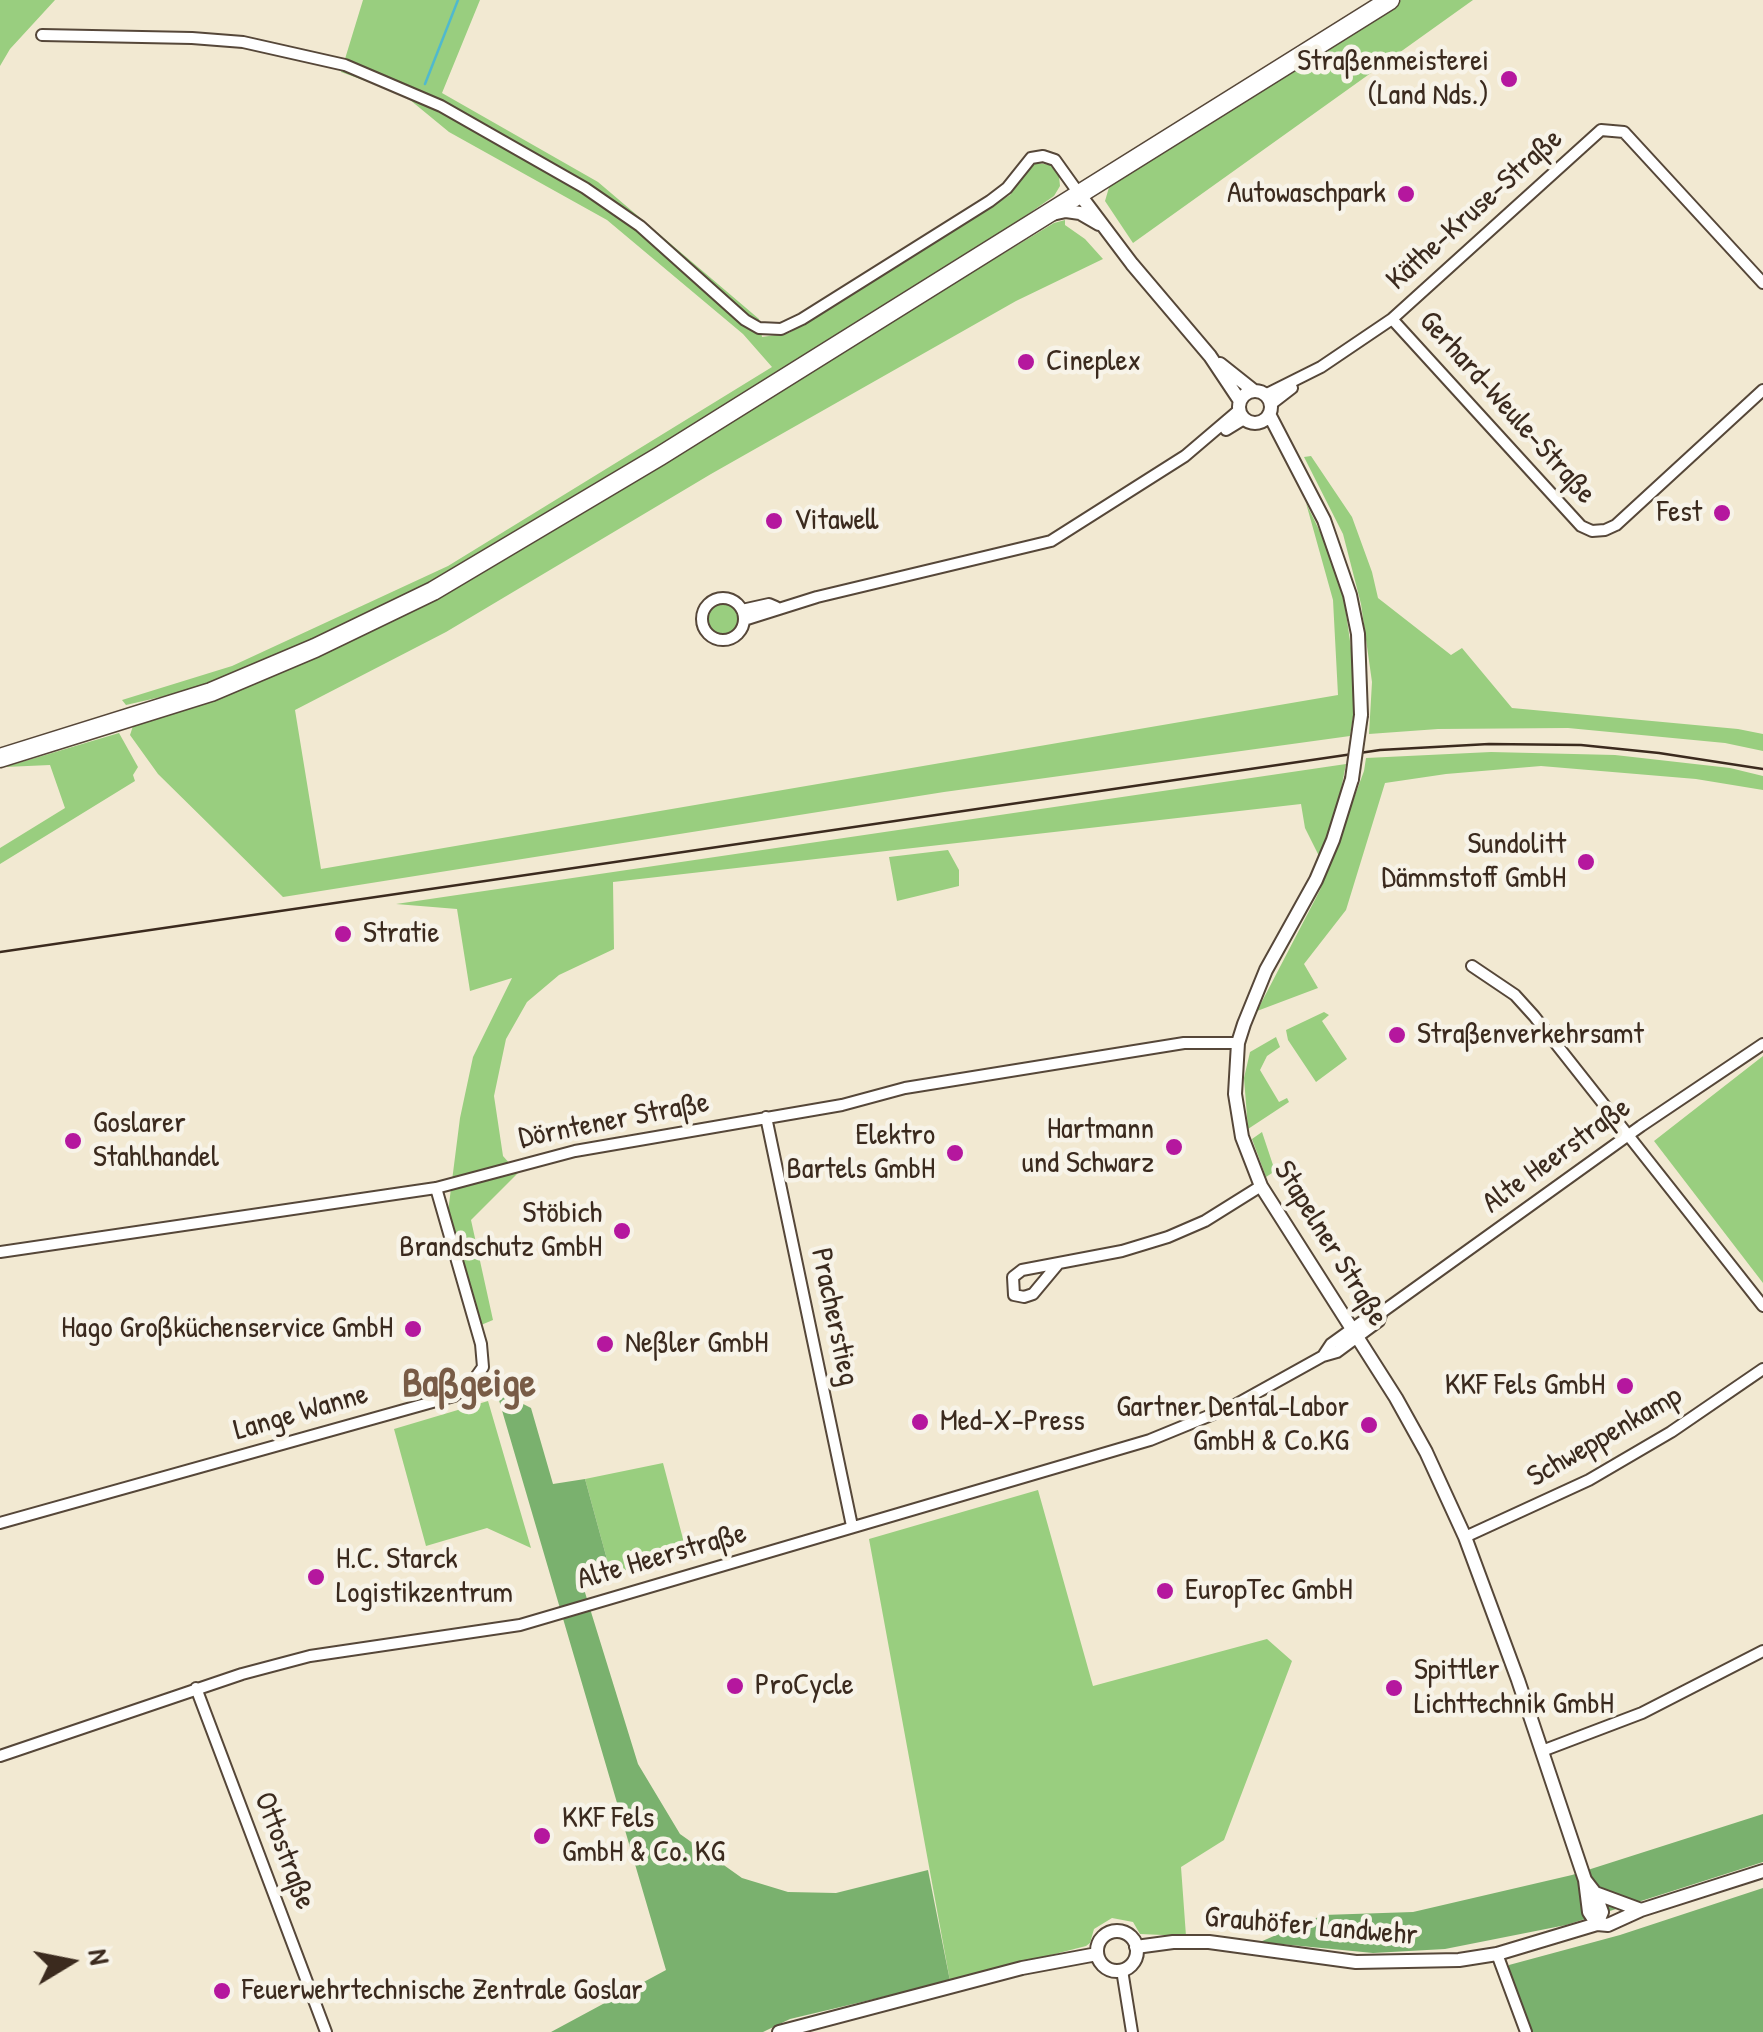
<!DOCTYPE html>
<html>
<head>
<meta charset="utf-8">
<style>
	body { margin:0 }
	#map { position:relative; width:1763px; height:2032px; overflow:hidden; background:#f2e9d2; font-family:"Patrick Hand",sans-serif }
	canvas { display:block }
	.north { position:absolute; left:20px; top:1912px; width:100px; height:100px; -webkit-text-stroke:8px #f7f3e8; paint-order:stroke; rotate:80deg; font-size:28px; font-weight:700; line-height:40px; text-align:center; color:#3b2a1e }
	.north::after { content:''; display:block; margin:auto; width:35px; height:45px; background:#3b2a1e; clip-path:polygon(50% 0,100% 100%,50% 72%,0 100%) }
</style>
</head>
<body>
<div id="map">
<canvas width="1763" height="2032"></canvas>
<div class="north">N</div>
</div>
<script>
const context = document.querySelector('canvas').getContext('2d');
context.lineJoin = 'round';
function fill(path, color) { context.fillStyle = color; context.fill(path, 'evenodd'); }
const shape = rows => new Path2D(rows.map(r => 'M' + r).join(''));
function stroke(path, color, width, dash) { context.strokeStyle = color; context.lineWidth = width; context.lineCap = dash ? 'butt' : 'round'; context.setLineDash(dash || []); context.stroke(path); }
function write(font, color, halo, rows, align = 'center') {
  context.font = font + ' "Patrick Hand",sans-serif'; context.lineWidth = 9; context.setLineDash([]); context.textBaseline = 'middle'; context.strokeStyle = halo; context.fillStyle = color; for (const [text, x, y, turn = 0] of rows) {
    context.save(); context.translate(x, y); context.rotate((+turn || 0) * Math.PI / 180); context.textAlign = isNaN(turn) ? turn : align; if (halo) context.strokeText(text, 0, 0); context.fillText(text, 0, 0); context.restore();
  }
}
fill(shape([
	[0,0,55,0,10,49,0,66],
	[363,0,480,0,442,93,598,182,759,319,762,337,789,333,1010,195,1031,165,1038,163,1050,165,1059,176,1060,186,1054,196,988,242,430,587,370,617,208,686,126,705,122,700,232,666,448,566,772,367,743,334,607,220,449,132,404,95,341,72],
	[1401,0,1473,0,1133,243,1105,201,1110,184],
	[1065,220,1065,225,1085,239,1103,259,1016,301,711,474,446,632,295,710,321,869,1338,695,1333,600,1306,503,1325,542,1344,599,1353,662,1354,710,1350,736,944,792,283,897,158,774,130,735,133,726,213,697,436,598,570,520,946,288,1054,223],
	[1311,456,1352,517,1372,572,1378,598,1451,655,1462,648,1512,708,1738,729,1763,734,1763,751,1725,743,1568,728,1438,729,1369,734,1372,682,1361,604,1343,534,1304,457],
	'707 619a16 16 0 1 1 32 0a16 16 0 1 1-32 0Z',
	[119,733,138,767,133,775,135,781,0,864,0,848,65,808,50,765,5,767],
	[1491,752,1615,755,1730,768,1763,776,1763,790,1696,779,1541,766,1446,774,1385,783,1346,910,1304,964,1318,988,1257,1011,1320,890,1364,771,1366,758],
	[1346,764,1335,820,1319,856,1305,828,1301,804,613,882,614,949,559,975,527,1002,506,1039,494,1096,503,1156,518,1173,471,1220,493,1320,481,1325,448,1212,460,1118,473,1057,512,978,470,991,457,909,396,904],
	[948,850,959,870,959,886,897,901,889,857],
	[1324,1012,1329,1015,1322,1021,1347,1059,1316,1082,1288,1040,1286,1030],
	[1276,1037,1280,1047,1267,1056,1260,1070,1279,1102,1287,1098,1289,1102,1248,1129,1244,1078,1250,1052],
	[1763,1056,1763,1283,1654,1141],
	[1262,1132,1275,1171,1266,1177,1252,1139],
	[488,1401,531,1548,487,1528,426,1546,394,1429],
	[663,1463,687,1554,611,1574,585,1479],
	[1038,1490,1093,1686,1267,1639,1292,1661,1224,1840,1181,1867,1186,1936,1140,1934,1133,1922,1112,1918,1094,1929,1090,1943,1086,1946,950,1981,869,1539]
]), '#99ce7f');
fill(shape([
	[496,1390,531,1408,553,1484,585,1479,611,1574,583,1586,638,1764,680,1834,742,1878,788,1892,836,1893,928,1870,950,1981,790,2019,763,2032,551,2032,666,1970],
	[1763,1814,1763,1862,1566,1925,1445,1949,1373,1953,1260,1942,1323,1915,1413,1912,1572,1875],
	[1763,1888,1763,2032,1528,2032,1524,2011,1509,1978,1509,1965,1620,1935]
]), '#7ab16e');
stroke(shape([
	[425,84,458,0]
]), '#50b9ce', 2.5);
const minor = shape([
	[42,35,192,38,243,42,345,65,441,106,585,188,640,226,745,320,759,328,781,329,802,319,990,201,1007,188,1031,158,1043,156,1055,160,1080,195],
	[1392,319,1581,526,1592,531,1605,530,1616,525,1763,390],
	[1265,395,1321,367,1392,319,1601,130,1624,132,1763,283],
	[1270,405,1292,388],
	[1226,430,1244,419],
	'702 619a21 21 0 1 1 42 0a21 21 0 1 1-42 0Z',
	[742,610,769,604,776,607],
	[744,620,817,597,1051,541,1185,456,1239,410],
	[1472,966,1515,995,1534,1016,1763,1306],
	[766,1117,852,1526],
	[0,1252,436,1188,575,1151,842,1105,905,1088,1184,1043,1238,1043],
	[1058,1264,1033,1294,1024,1297,1014,1295,1013,1277,1022,1270,1122,1251,1168,1237,1205,1221,1261,1186],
	[1323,1356,1331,1344,1363,1321,1374,1313,1382,1312,1641,1126,1763,1044],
	[0,1523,454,1396,473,1381,483,1367,481,1344,436,1188],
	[1465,1537,1589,1480,1671,1432,1763,1369],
	[196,1688,326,2032],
	[1542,1751,1642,1713,1763,1651],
	[0,1756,242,1674,310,1656,520,1625,1150,1440,1233,1406,1323,1356,1337,1352,1379,1321,1382,1312],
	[1497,1954,1526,2032],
	[1122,1970,1132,2032]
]);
const tertiary = shape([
	[1080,195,1132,264,1210,356,1240,401],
	[1052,214,1066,211,1080,213,1099,224],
	[1220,364,1254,391],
	'1239 407a16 16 0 1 1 32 0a16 16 0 1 1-32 0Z',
	[1269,414,1324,520,1350,595,1358,634,1361,715],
	[1352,779,1333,840,1316,880,1266,970,1244,1024,1238,1043,1235,1094,1242,1137,1261,1186,1396,1398,1426,1452,1465,1537,1518,1680,1585,1880,1589,1912,1597,1924],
	[1585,1880,1595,1893,1602,1912,1597,1924],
	[1595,1893,1641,1910],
	'1097 1951a20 20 0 1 1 40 0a20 20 0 1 1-40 0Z',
	[1136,1947,1173,1942,1209,1942,1356,1962,1459,1960,1497,1954,1597,1924,1608,1925,1641,1910,1763,1871],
	[779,2032,1022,1968,1097,1954]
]);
const primary = shape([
	[0,758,211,692,315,648,433,591,660,456,1390,0]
]);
stroke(minor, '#564739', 14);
stroke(tertiary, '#564739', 16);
stroke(primary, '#564739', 21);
stroke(minor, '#fff', 10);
stroke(tertiary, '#fff', 12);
stroke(primary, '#fff', 18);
stroke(shape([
	[0,952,1380,750,1489,744,1581,745,1659,753,1763,769]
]), '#3b2a1e', 2.5);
const tertiaryBridge = shape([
	[1352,779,1361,715]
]);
stroke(tertiaryBridge, '#564739', 16, []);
stroke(tertiaryBridge, '#fff', 12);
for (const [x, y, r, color] of [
	[1509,79,10,"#b5179e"],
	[1406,194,10,"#b5179e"],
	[1026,362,10,"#b5179e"],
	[1722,513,10,"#b5179e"],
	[774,521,10,"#b5179e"],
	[1586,862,10,"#b5179e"],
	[343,934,10,"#b5179e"],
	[1397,1035,10,"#b5179e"],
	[73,1141,10,"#b5179e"],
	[1174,1147,10,"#b5179e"],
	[955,1153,10,"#b5179e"],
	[622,1231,10,"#b5179e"],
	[413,1329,10,"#b5179e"],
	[605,1344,10,"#b5179e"],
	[1625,1386,10,"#b5179e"],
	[920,1422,10,"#b5179e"],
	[1369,1425,10,"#b5179e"],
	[316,1577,10,"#b5179e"],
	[1165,1591,10,"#b5179e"],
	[735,1686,10,"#b5179e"],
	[1394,1688,10,"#b5179e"],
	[542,1836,10,"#b5179e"],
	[222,1991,10,"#b5179e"]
]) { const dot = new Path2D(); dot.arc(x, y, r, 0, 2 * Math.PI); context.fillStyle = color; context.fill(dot); stroke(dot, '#f7f3e8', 4); }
write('30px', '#3b2a1e', '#f7f3e8', [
	["Straßenmeisterei",1489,62,"right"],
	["(Land Nds.)",1489,96,"right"],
	["Autowaschpark",1386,194,"right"],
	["Cineplex",1046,362],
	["Fest",1702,513,"right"],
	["Vitawell",794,521],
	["Sundolitt",1566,845,"right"],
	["Dämmstoff GmbH",1566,879,"right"],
	["Stratie",363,934],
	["Straßenverkehrsamt",1417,1035],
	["Goslarer",93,1124],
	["Stahlhandel",93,1158],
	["Hartmann",1154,1130,"right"],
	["und Schwarz",1154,1164,"right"],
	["Elektro",935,1136,"right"],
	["Bartels GmbH",935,1170,"right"],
	["Stöbich",602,1214,"right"],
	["Brandschutz GmbH",602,1248,"right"],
	["Hago Großküchenservice GmbH",393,1329,"right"],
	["Neßler GmbH",625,1344],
	["KKF Fels GmbH",1605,1386,"right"],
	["Gartner Dental-Labor",1349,1408,"right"],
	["GmbH & Co.KG",1349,1442,"right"],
	["Med-X-Press",940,1422],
	["H.C. Starck",336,1560],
	["Logistikzentrum",336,1594],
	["EuropTec GmbH",1185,1591],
	["Spittler",1414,1671],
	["Lichttechnik GmbH",1414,1705],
	["ProCycle",755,1686],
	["KKF Fels",562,1819],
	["GmbH & Co. KG",562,1853],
	["Feuerwehrtechnische Zentrale Goslar",242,1991]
], 'left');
write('30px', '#3b2a1e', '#f7f3e8', [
	["Käthe-Kruse-Straße",1475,210,-42],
	["Gerhard-Weule-Straße",1507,408,48],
	["Dörntener Straße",614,1121,-11],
	["Alte Heerstraße",1557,1156,-36],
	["Stapelner Straße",1330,1244,58],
	["Pracherstieg",834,1317,78],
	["Lange Wanne",301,1413,-16],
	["Schweppenkamp",1605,1437,-30],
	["Alte Heerstraße",662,1557,-16],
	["Ottostraße",284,1851,69],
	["Grauhöfer Landwehr",1311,1927,5]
]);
write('bold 40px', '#785b46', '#f7f3e8', [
	["Baßgeige",469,1385]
]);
</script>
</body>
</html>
